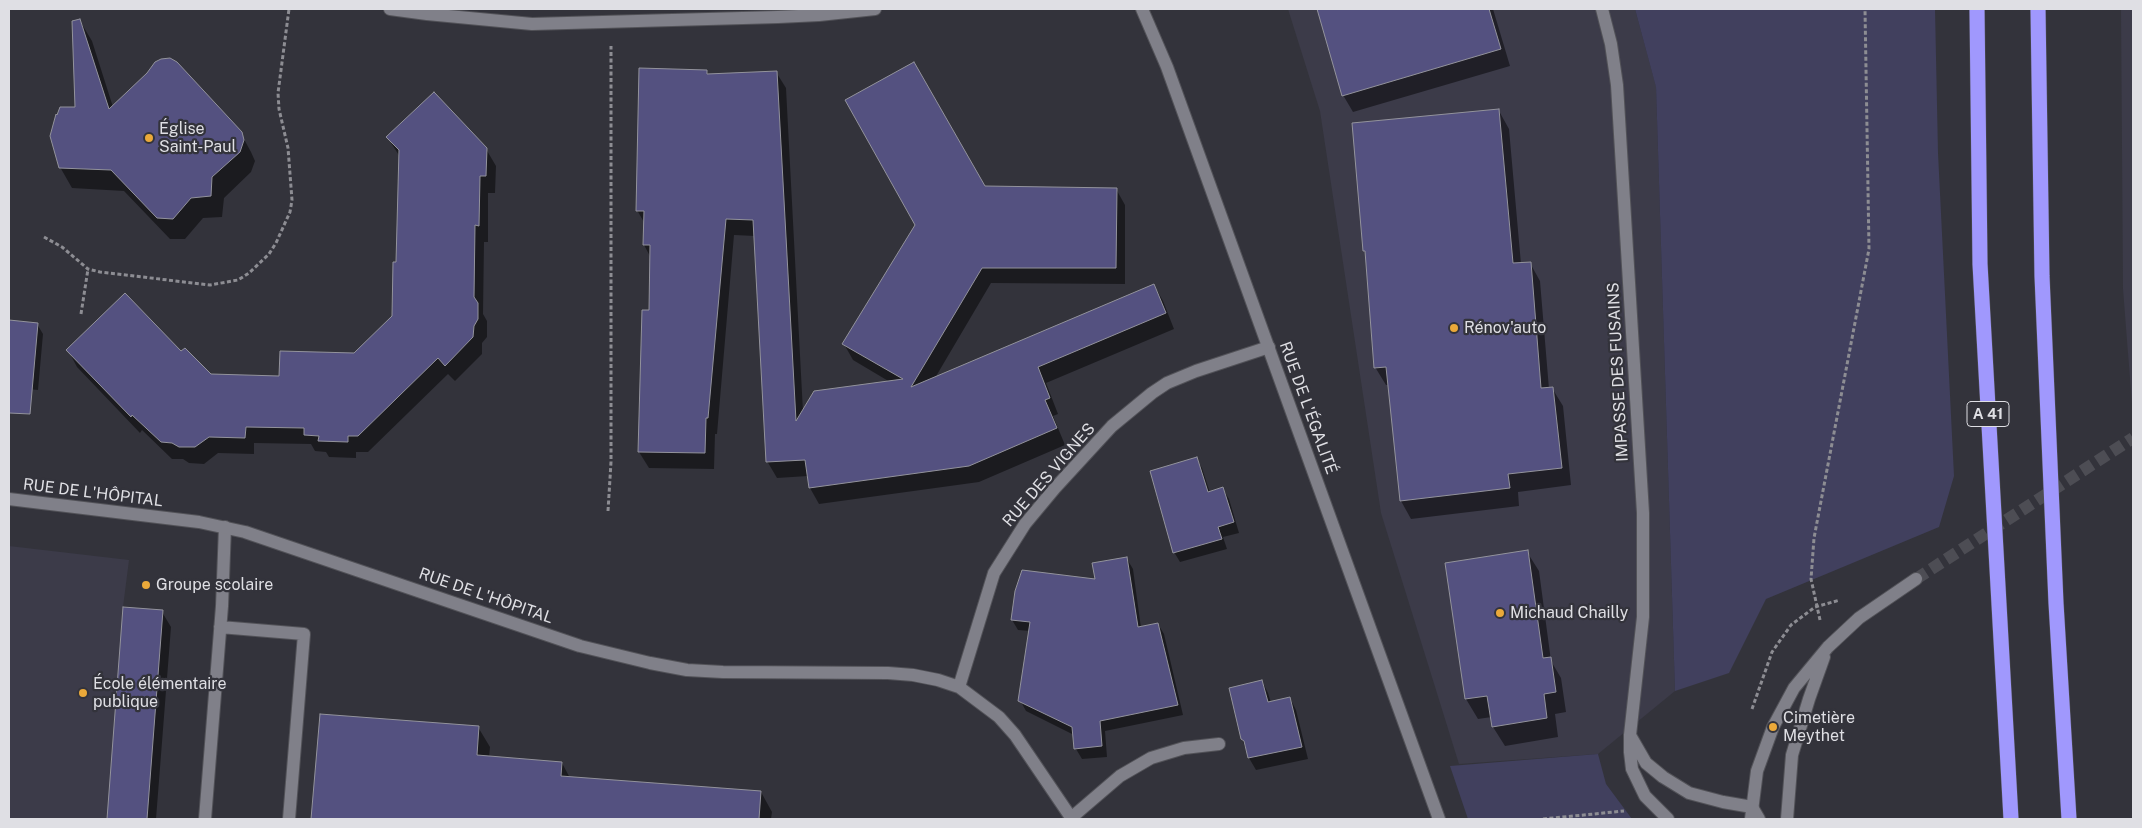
<!DOCTYPE html>
<html>
<head>
<meta charset="utf-8">
<style>
	body { margin:0 }
	#map { position:relative; width:2142px; height:828px; overflow:hidden; background:#33333b; font-family:"Public Sans",sans-serif }
	canvas { display:block }
	.frame { position:absolute; inset:0; border:10px solid #dfdfe4; pointer-events:none }
</style>
</head>
<body>
<div id="map">
<canvas width="2142" height="828"></canvas>
<div class="frame"></div>
</div>
<script>
const context = document.querySelector('canvas').getContext('2d');
context.lineJoin = 'round';
function fill(path, color) { context.fillStyle = color; context.fill(path, 'evenodd'); }
const shape = rows => new Path2D(rows.map(r => 'M' + r).join(''));
function stroke(path, color, width, dash) { context.strokeStyle = color; context.lineWidth = width; context.lineCap = dash ? 'butt' : 'round'; context.setLineDash(dash || []); context.stroke(path); }
function write(font, color, halo, rows, align = 'center') {
  context.font = font + ' "Public Sans",sans-serif'; context.lineWidth = 4.5; context.setLineDash([]); context.textBaseline = 'middle'; context.strokeStyle = halo; context.fillStyle = color; for (const [text, x, y, turn = 0] of rows) {
    context.save(); context.translate(x, y); context.rotate((+turn || 0) * Math.PI / 180); context.textAlign = isNaN(turn) ? turn : align; if (halo) context.strokeText(text, 0, 0); context.fillText(text, 0, 0); context.restore();
  }
}
fill(shape([
	[1288,9,1635,9,1656,86,1675,691,1598,754,1459,764,1381,513,1320,111],
	[2121,9,2133,9,2133,417,2123,289],
	[9,546,129,560,123,607,163,610,147,819,9,819]
]), '#3c3b49');
fill(shape([
	[1635,9,1935,9,1938,153,1954,476,1939,527,1766,599,1729,673,1675,691,1656,87],
	[1598,754,1606,784,1632,819,1468,819,1450,766]
]), '#41405e');
fill(shape([
	[1318,9,1493,9,1510,66,1353,112,1343,95],
	[80,21,92,41,113,107,239,130,251,152,255,161,251,172,224,198,222,217,203,218,185,239,170,239,124,191,72,188,60,167,76,108],
	[707,72,709,75,776,72,786,88,803,412,890,382,853,360,844,344,985,188,1116,189,1125,205,1125,284,991,283,935,378,1154,285,1163,301,1174,329,1046,383,1058,414,1053,416,1065,445,979,482,819,504,810,488,808,476,777,478,767,461,755,236,734,235,717,434,715,434,714,469,649,468,639,452,650,312,651,258,644,245,645,224,637,210],
	[1499,111,1509,129,1521,264,1530,263,1540,281,1549,389,1552,388,1563,406,1571,485,1518,492,1519,506,1411,519,1401,501,1389,385,1386,385,1375,367,1367,255,1364,251],
	[388,138,486,149,496,166,495,193,488,193,488,242,484,242,483,314,487,321,487,337,482,343,482,354,455,381,448,374,368,452,356,452,356,458,329,457,326,452,315,451,311,444,254,443,254,454,218,453,204,464,189,463,183,459,172,459,142,430,140,433,77,367,68,350,181,353,210,375,280,377,354,354,393,316,397,264,400,157],
	[9,321,37,324,43,334,38,390,9,387],
	[1196,458,1202,468,1210,493,1223,489,1229,499,1239,533,1223,537,1227,549,1180,562,1174,552],
	[1527,552,1539,571,1551,661,1561,678,1566,712,1555,714,1558,737,1505,746,1493,727,1492,717,1478,719,1466,699,1447,564],
	[1127,559,1133,569,1141,628,1158,624,1164,634,1183,715,1105,731,1107,757,1082,759,1076,749,1074,735,1026,711,1020,700,1030,631,1018,630,1012,620,1096,581],
	[124,609,162,612,171,627,156,819,108,819],
	[1262,681,1268,693,1271,703,1290,698,1296,710,1308,759,1256,770,1249,758,1242,739],
	[321,715,478,727,490,747,489,758,562,763,570,778,761,792,772,812,771,819,313,819]
]), '#0007');
const building = shape([
	[1317,9,1489,9,1501,49,1342,96,1317,9],
	[80,19,109,109,147,73,155,62,161,59,170,58,177,62,242,132,244,140,240,152,212,177,211,196,191,198,173,219,157,218,111,170,59,168,50,136,56,114,57,115,60,107,75,107,72,21,80,19],
	[914,62,985,186,1117,188,1116,268,982,268,911,387,1154,284,1166,313,1038,367,1050,398,1045,400,1057,428,969,466,809,488,805,460,766,462,753,220,726,219,708,418,706,418,705,453,638,452,642,310,649,310,650,245,643,245,644,211,636,211,639,68,707,70,707,74,777,71,796,421,814,391,903,379,842,344,915,225,845,100,914,62],
	[434,92,487,148,486,176,480,176,479,226,475,225,474,297,478,303,478,319,474,326,473,337,445,366,438,358,358,436,348,436,348,442,318,441,319,436,304,435,304,428,246,427,245,438,209,437,195,447,179,447,172,443,161,442,132,415,131,417,66,350,125,293,181,351,185,348,211,374,279,376,280,351,354,353,392,316,393,262,396,262,399,150,386,137,434,92],
	[1499,109,1513,263,1531,262,1541,388,1553,387,1562,468,1508,474,1510,488,1400,501,1386,367,1374,368,1365,251,1363,251,1352,123,1499,109],
	[9,320,38,323,30,414,9,413,9,320],
	[1197,457,1208,492,1223,487,1234,522,1218,527,1222,539,1173,553,1150,471,1197,457],
	[1528,550,1543,658,1551,657,1556,692,1544,694,1547,718,1492,727,1487,696,1465,699,1445,563,1528,550],
	[1127,557,1138,627,1158,623,1178,705,1100,721,1102,746,1074,749,1072,727,1018,701,1030,622,1011,620,1015,591,1022,570,1095,579,1092,563,1127,557],
	[123,607,163,610,147,819,107,819,123,607],
	[1262,680,1268,702,1290,697,1302,747,1248,758,1244,741,1241,739,1229,688,1262,680],
	[320,714,479,726,477,755,562,762,561,776,761,791,759,819,311,819,320,714]
]);
fill(building, '#545180');
stroke(building, '#93939c', 1);
stroke(shape([
	[1916,579,2133,438]
]), '#4d4d54', 12, [12, 6]);
const service = shape([
	[220,627,304,634,289,819],
	[1071,818,1120,776,1151,758,1184,748,1219,744],
	[205,819,222,606,225,527]
]);
const minor = shape([
	[1602,9,1611,44,1617,85,1643,513,1643,617,1630,735,1630,752,1632,769,1645,796,1668,819],
	[9,499,199,522,245,532,580,646,650,663,687,670,723,672,888,673,913,675,938,680,959,687,999,717,1015,735,1072,819],
	[959,687,994,573,1025,524,1055,488,1112,426,1152,393,1167,383,1196,371,1269,347],
	[1631,737,1646,763,1663,777,1689,793,1723,802,1752,807,1759,819]
]);
const tertiary = shape([
	[390,9,427,14,532,24,778,17,819,15,875,9],
	[1142,9,1167,67,1439,819],
	[1751,819,1757,771,1773,727,1794,688,1828,647,1859,618,1916,579],
	[1787,819,1792,755,1809,699,1824,657]
]);
const motorway = shape([
	[1977,9,1980,264,2011,819],
	[2038,9,2042,276,2056,603,2069,819]
]);
stroke(service, '#525258', 14);
stroke(minor, '#525258', 14);
stroke(tertiary, '#525258', 14);
stroke(motorway, '#525258', 16);
stroke(shape([
	[44,237,62,247,88,269,100,272,210,285,238,280,249,273,269,254,276,243,290,212,292,200,288,148,279,109,278,93,289,9],
	[81,314,88,269],
	[608,511,611,462,611,46],
	[1820,620,1811,579,1814,538,1869,249,1865,9],
	[1752,709,1772,652,1791,625,1815,607,1840,600],
	[1543,819,1624,811]
]), '#8d8d93', 3, [4, 2.5]);
stroke(service, '#808089', 12);
stroke(minor, '#808089', 12);
stroke(tertiary, '#808089', 12);
stroke(motorway, '#a098fd', 15);
for (const [x, y, r, color] of [
	[149,138,5,"#eba93a"],
	[1454,328,5,"#eba93a"],
	[146,585,5,"#eba93a"],
	[1500,613,5,"#eba93a"],
	[83,693,5,"#eba93a"],
	[1773,727,5,"#eba93a"]
]) { const dot = new Path2D(); dot.arc(x, y, r, 0, 2 * Math.PI); context.fillStyle = color; context.fill(dot); stroke(dot, '#33333b', 2); }
for (const [x, y, w] of [
	[1988,414,42]
]) { const box = new Path2D(); box.roundRect(x - w / 2, y - 12.5, w, 25, 4); context.fillStyle = '#33333b'; context.fill(box); stroke(box, '#dfdfe4', 1); }
write('bold 15px', '#dfdfe4', null, [
	["A 41",1988,414]
]);
write('16px', '#dfdfe4', '#33333b', [
	["Église",159,129],
	["Saint-Paul",159,147],
	["Rénov'auto",1464,328],
	["Groupe scolaire",156,585],
	["Michaud Chailly",1510,613],
	["École élémentaire",93,684],
	["publique",93,702],
	["Cimetière",1783,718],
	["Meythet",1783,736]
], 'left');
write('16px', '#dfdfe4', '#33333b', [
	["IMPASSE DES FUSAINS",1618,372,-93],
	["RUE DE L'ÉGALITÉ",1308,408,70],
	["RUE DES VIGNES",1049,475,-49],
	["RUE DE L'HÔPITAL",93,493,7],
	["RUE DE L'HÔPITAL",486,596,19]
]);
</script>
</body>
</html>
